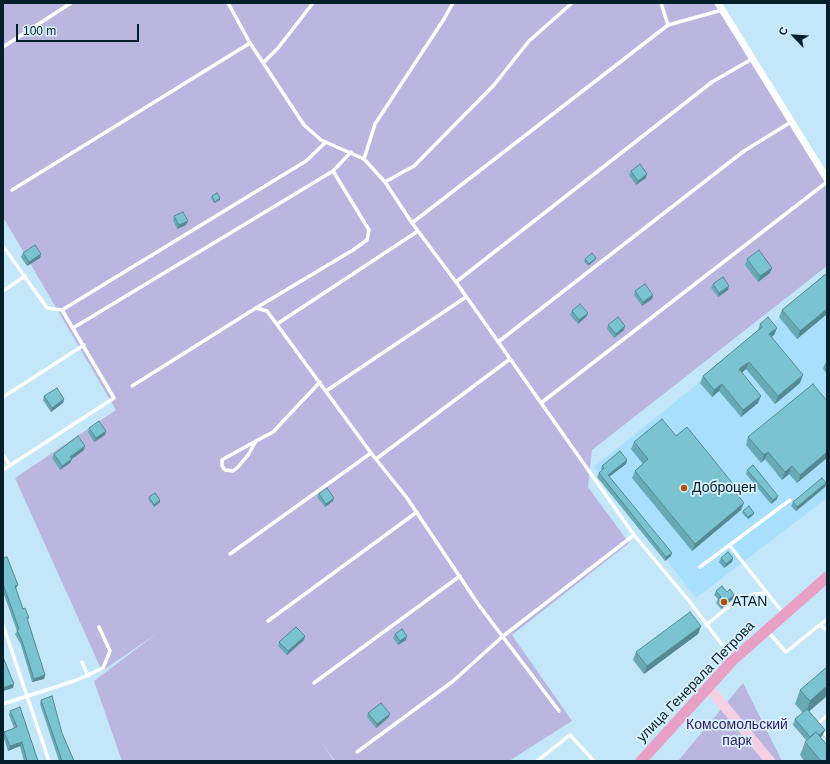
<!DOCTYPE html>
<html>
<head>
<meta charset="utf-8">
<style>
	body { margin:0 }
	#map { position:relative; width:830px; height:764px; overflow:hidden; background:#c3e7f9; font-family:Arial,sans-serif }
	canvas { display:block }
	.frame { position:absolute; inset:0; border:4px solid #051f2a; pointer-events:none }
	.north { position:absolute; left:774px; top:16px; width:40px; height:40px; -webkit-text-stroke:3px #daf2fe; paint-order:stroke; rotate:295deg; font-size:11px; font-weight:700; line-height:16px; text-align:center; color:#051f2a }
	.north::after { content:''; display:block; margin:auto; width:14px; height:18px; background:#051f2a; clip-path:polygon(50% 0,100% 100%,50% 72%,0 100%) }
	.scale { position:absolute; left:16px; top:24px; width:123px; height:18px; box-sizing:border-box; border:2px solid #051f2a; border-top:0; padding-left:5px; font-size:12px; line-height:14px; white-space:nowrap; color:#051f2a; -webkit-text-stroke:3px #daf2fe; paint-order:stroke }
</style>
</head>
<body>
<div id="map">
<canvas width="830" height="764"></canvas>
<div class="frame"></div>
<div class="north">С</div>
<div class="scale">100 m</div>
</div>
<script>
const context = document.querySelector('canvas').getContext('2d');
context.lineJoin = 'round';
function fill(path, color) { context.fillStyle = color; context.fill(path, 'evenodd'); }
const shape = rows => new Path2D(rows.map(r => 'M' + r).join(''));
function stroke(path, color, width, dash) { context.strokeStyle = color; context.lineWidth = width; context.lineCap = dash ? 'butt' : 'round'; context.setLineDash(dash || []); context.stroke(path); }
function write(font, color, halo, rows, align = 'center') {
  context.font = font + ' Arial,sans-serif'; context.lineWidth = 3.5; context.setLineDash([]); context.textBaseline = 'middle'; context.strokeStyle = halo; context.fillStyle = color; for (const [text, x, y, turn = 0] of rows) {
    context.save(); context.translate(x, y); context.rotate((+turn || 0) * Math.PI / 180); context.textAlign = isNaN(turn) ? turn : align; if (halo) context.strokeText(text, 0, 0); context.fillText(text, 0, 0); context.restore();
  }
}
fill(shape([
	[827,280,827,498,696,598,594,467]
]), '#a8dffc');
fill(shape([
	[3,3,714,3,827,181,827,266,592,450,588,487,629,543,512,635,572,721,509,761,335,761,321,741,334,761,122,761,94,681,156,634,102,671,15,478,116,410,3,217],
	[743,683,782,761,678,761]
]), '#bbb6e0');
stroke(shape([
	[228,3,250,43,304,125,321,140,364,159,385,182,412,223,456,282,634,535,689,601,733,659],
	[661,3,668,25],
	[3,47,71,3],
	[263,63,278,48,313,3],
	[364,159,375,124,444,19,453,3],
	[385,182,414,166,494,85,529,41,572,3],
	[12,190,250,43],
	[412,223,668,25,722,10],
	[3,246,47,308,62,310,114,398,3,470],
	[456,282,712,82,752,59],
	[3,291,25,276],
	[256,308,353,250,367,240,369,230,333,171],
	[62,310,306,161,326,142],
	[277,324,418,231],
	[73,328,333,171,351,152],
	[498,342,744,151,791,122],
	[132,386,256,308,267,311,371,453,407,498,478,604,559,711],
	[326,391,466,297],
	[3,397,84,345],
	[541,403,827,182],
	[256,441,248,455,238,467,233,471,225,470,222,466,222,460,227,457,256,441,273,432,320,382],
	[3,455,10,465],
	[376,459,510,359],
	[730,546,783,613],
	[230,554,371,453],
	[700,567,790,500],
	[268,621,417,512],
	[3,625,49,761],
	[706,625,737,600,754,594,767,593],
	[820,625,827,630],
	[768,632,786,652,827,619],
	[82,662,88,676],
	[314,683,460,576],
	[3,704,77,680,103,668,110,651,99,627],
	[827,716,817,724,827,736],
	[357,752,452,682,502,637,634,535],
	[537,761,570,735,594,761]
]), '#fff', 3.5);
stroke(shape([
	[718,3,827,179]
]), '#fff', 7);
stroke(shape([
	[709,688,770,761]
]), '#f4d0e2', 10);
stroke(shape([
	[641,761,733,660,827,577]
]), '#e8a0c5', 11);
fill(shape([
	[631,171,646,178,636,185,629,175],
	[212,196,220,198,220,200,214,203,211,198],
	[174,216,186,225,177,229,173,220],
	[23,253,41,254,40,258,27,266,21,257],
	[585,259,595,260,588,266,584,261],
	[747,259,772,268,770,273,758,282,745,265],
	[827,273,827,314,797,339,779,317,782,310],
	[713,284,728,290,718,297,711,288],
	[635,291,653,295,652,299,642,306,634,295],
	[572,311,588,313,586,317,578,324,570,315],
	[760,324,777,328,774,335,771,337,800,383,775,404,746,369,742,372,758,403,741,417,719,391,712,397,700,383,703,376,758,330],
	[608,325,625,326,624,330,614,338,607,329],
	[827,362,827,374,823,369,825,363],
	[44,396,64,399,63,403,51,412,43,400],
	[827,401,797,483,789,474,782,480,765,459,761,463,746,445,748,437],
	[89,428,105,435,94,442,88,432],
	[676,436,738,490,737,494,741,510,692,551,632,478,635,471,643,464,631,449,634,442],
	[84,450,72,459,70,463,60,470,52,458,54,454],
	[627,460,626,464,609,477,671,556,665,561,597,477,599,473,602,470,601,469,602,466],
	[747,470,777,499,771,504,746,474],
	[826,483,825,487,796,511,791,506,793,502],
	[319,494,333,501,325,507,317,497],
	[149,497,160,502,154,507,148,499],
	[743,511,754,513,753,515,748,519,742,513],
	[3,558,18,585,16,589,28,621,45,675,44,679,32,682,21,645,15,634,17,631,3,592],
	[721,558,733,558,732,562,724,568,719,562],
	[716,591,733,599,721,609,716,603,718,599,714,595],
	[701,626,698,634,644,674,633,660,636,652],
	[395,634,406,640,398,645,393,638],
	[304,640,287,655,278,646,279,642],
	[827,667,827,696,809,711,825,730,822,736,821,737,827,761,804,761,800,755,805,742,806,740,793,725,795,719,803,713,795,704,800,690],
	[41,700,62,733,74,761,59,761,40,704],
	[10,711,38,761,24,761,20,746,8,751,3,736,4,732,14,728,9,715],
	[368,713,390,714,388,718,376,728,367,717]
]), '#69a9b5');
fill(shape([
	[647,174,646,178,636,185,638,181],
	[220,198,220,200,214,203,215,202],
	[188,221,186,225,177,229,179,225],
	[41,254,40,258,27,266,29,262],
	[596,258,595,260,588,266,589,264],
	[772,268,770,273,758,282,760,276],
	[729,286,728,290,718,297,719,293],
	[653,295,652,299,642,306,643,302],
	[827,309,827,314,797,339,800,331],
	[588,313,586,317,578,324,579,320],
	[625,326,624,330,614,338,616,334],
	[777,328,774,335,766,341,769,334],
	[749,362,746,369,737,377,739,369],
	[803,375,800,383,775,404,778,396],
	[722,384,719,391,712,397,714,390],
	[761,396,758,403,741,417,743,410],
	[64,399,63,403,51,412,52,408],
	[106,431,105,435,94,442,96,438],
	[85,446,84,450,69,461,70,457],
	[768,452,765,459,761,463,764,455],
	[827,452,827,458,797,483,800,475],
	[72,459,70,463,60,470,62,466],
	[627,460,626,464,606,479,608,475],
	[792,466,789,474,782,480,785,472],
	[826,483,825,487,796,511,797,507],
	[778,496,777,499,771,504,773,500],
	[334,498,333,501,325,507,326,504],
	[160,500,160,502,154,507,154,505],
	[744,503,741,510,692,551,695,544],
	[754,513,753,515,748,519,748,517],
	[672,553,671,556,665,561,666,557],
	[733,558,732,562,724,568,726,564],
	[734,595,733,599,721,609,722,605],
	[701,626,698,634,644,674,647,666],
	[305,636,304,640,287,655,288,651],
	[407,636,406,640,398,645,400,641],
	[45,675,44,679,32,682,34,679],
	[14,684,13,688,3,691,3,688],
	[827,686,827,696,805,715,810,701],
	[390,714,388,718,376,728,377,724],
	[825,730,822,736,811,745,813,740],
	[22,742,20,746,8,751,10,746]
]), '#558993');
const building = shape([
	[640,164,647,174,638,181,631,171,640,164],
	[217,193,220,198,215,202,212,196,217,193],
	[183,212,188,221,179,225,174,216,183,212],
	[35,245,41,254,29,262,23,253,35,245],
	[759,250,772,268,760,276,747,259,759,250],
	[592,253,596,258,589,264,585,259,592,253],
	[827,273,827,309,800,331,782,310,827,273],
	[723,277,729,286,719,293,713,284,723,277],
	[645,284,653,295,643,302,635,291,645,284],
	[580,304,588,313,579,320,572,311,580,304],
	[618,317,625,326,616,334,608,325,618,317],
	[768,317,777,328,769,334,803,375,778,396,749,362,739,369,761,396,743,410,722,384,714,390,703,376,762,327,760,324,768,317],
	[813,384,827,401,827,452,800,475,792,466,785,472,768,452,764,455,748,437,813,384],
	[57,388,64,399,52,408,44,396,57,388],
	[662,419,676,436,687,427,738,490,736,493,744,503,695,544,635,471,648,459,634,442,662,419],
	[99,421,106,431,96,438,89,428,99,421],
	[78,436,85,446,70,457,72,459,62,466,54,454,78,436],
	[620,451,627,460,608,475,672,553,666,557,599,473,604,468,602,466,620,451],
	[753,465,778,496,773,500,747,470,753,465],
	[822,478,826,483,797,507,793,502,822,478],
	[327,488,334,498,326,504,319,494,327,488],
	[155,493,160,500,154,505,149,497,155,493],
	[749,506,754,513,748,517,743,511,749,506],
	[728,552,733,558,726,564,721,558,728,552],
	[7,557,18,585,15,586,23,609,25,608,29,618,27,618,45,675,34,679,22,641,17,630,19,629,3,584,3,558,7,557],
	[722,586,727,592,730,589,734,595,722,605,718,599,721,597,716,591,722,586],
	[690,612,701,626,647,666,636,652,690,612],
	[296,627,305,636,288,651,279,642,296,627],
	[402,629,407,636,400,641,395,634,402,629],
	[3,657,14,684,3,688,3,657],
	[827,667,827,686,810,701,800,690,827,667],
	[52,696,62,733,74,761,62,761,41,700,52,696],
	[381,703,390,714,377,724,368,713,381,703],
	[20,707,38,761,27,761,22,742,10,746,4,732,17,727,10,711,20,707],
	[807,709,825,730,819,735,816,732,810,737,795,719,807,709],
	[816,732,827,745,827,761,821,761,805,742,816,732]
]);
fill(building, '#7ac4d2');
stroke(building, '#558993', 1);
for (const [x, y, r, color] of [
	[684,488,4,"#b15300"],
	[724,602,4,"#b15300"]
]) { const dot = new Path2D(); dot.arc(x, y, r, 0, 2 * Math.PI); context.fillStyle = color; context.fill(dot); stroke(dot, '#daf2fe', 1.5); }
write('14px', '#051f2a', '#daf2fe', [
	["Доброцен",692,488],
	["ATAN",732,602]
], 'left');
write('14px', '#051f2a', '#daf2fe', [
	["улица Генерала Петрова",696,682,-46]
]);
write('14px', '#301b63', '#daf2fe', [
	["Комсомольский",737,725],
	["парк",737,741]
]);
</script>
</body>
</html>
